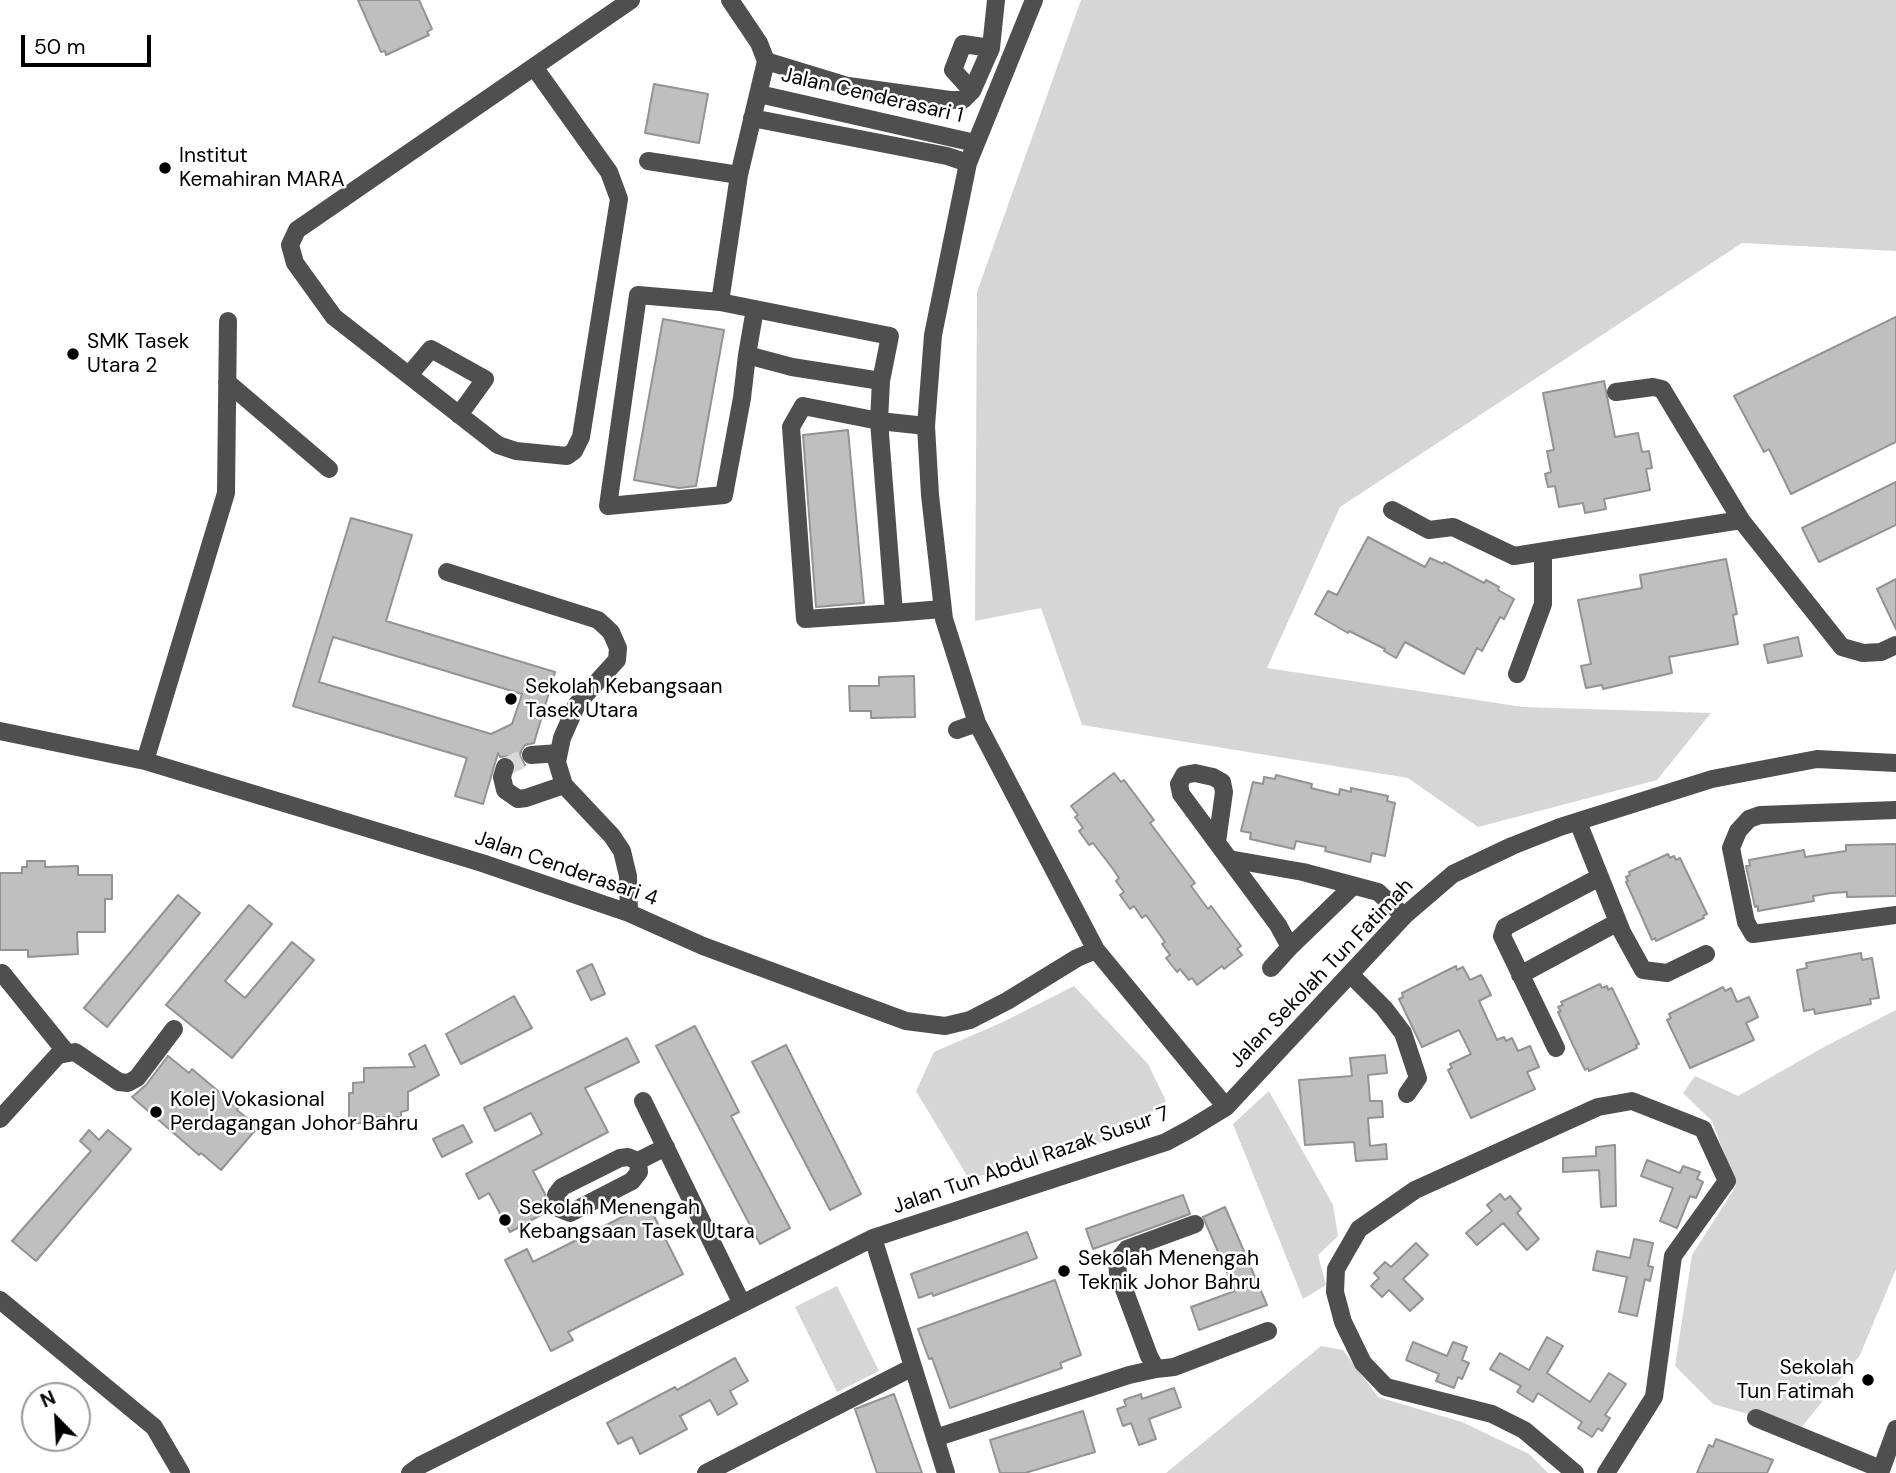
<!DOCTYPE html>
<html>
<head>
<meta charset="utf-8">
<style>
	body { margin:0 }
	#map { position:relative; width:1896px; height:1473px; overflow:hidden; background:#fff; font-family:"DM Sans",sans-serif }
	canvas { display:block }
	.north { position:absolute; left:21px; top:1382px; width:70px; height:70px; box-sizing:border-box; background:#fff; border:2px solid #999; border-radius:50%; rotate:336deg; font-size:19px; font-weight:700; line-height:28px; text-align:center; color:#000 }
	.north::after { content:''; display:block; margin:auto; width:24px; height:32px; background:#000; clip-path:polygon(50% 0,100% 100%,50% 72%,0 100%) }
	.scale { position:absolute; left:21px; top:35px; width:130px; height:32px; box-sizing:border-box; border:4px solid #000; border-top:0; padding-left:9px; font-size:21px; line-height:24px; white-space:nowrap; color:#000; -webkit-text-stroke:5px #fff; paint-order:stroke }
</style>
</head>
<body>
<div id="map">
<canvas width="1896" height="1473"></canvas>
<div class="north">N</div>
<div class="scale">50 m</div>
</div>
<script>
const context = document.querySelector('canvas').getContext('2d');
context.lineJoin = 'round';
function fill(path, color) { context.fillStyle = color; context.fill(path, 'evenodd'); }
const shape = rows => new Path2D(rows.map(r => 'M' + r).join(''));
function stroke(path, color, width, dash) { context.strokeStyle = color; context.lineWidth = width; context.lineCap = dash ? 'butt' : 'round'; context.setLineDash(dash || []); context.stroke(path); }
function write(font, color, halo, rows, align = 'center') {
  context.font = font + ' "DM Sans",sans-serif'; context.lineWidth = 5; context.setLineDash([]); context.textBaseline = 'middle'; context.strokeStyle = halo; context.fillStyle = color; for (const [text, x, y, turn = 0] of rows) {
    context.save(); context.translate(x, y); context.rotate((+turn || 0) * Math.PI / 180); context.textAlign = isNaN(turn) ? turn : align; if (halo) context.strokeText(text, 0, 0); context.fillText(text, 0, 0); context.restore();
  }
}
fill(shape([
	[1081,0,1896,0,1896,251,1742,243,1340,507,1267,668,1523,707,1711,713,1657,780,1478,827,1408,778,1082,725,1041,608,975,621,977,292],
	[1074,986,1148,1064,1166,1101,1120,1137,969,1179,916,1091,934,1052,1003,1022],
	[1896,1010,1896,1269,1860,1355,1800,1429,1713,1404,1675,1366,1692,1255,1736,1186,1712,1121,1683,1093,1695,1076,1738,1096,1824,1047],
	[1269,1091,1333,1205,1338,1236,1318,1255,1326,1285,1303,1299,1233,1124],
	[837,1286,879,1371,837,1392,795,1307],
	[1321,1346,1343,1350,1378,1397,1462,1422,1529,1454,1548,1473,1166,1473]
]), '#d6d6d6');
const building = shape([
	[358,0,419,0,432,29,427,32,429,35,386,55,385,51,381,52,358,0],
	[654,84,708,94,699,143,645,133,654,84],
	[1896,317,1896,442,1791,494,1769,449,1764,452,1734,396,1896,317],
	[663,319,724,330,696,486,679,488,634,480,663,319],
	[1604,381,1615,437,1638,433,1642,452,1649,451,1652,468,1646,469,1650,490,1604,499,1606,509,1585,513,1583,503,1559,507,1555,486,1548,487,1545,474,1551,472,1547,451,1554,450,1543,393,1604,381],
	[848,430,864,603,816,607,803,435,848,430],
	[1896,482,1896,525,1819,562,1802,528,1896,482],
	[351,518,412,535,386,621,555,672,534,743,525,745,521,751,520,756,525,765,516,769,513,759,508,756,500,757,498,753,483,804,455,796,467,758,293,706,351,518],
	[333,637,522,694,512,724,491,734,319,682,333,637],
	[1368,537,1425,567,1430,558,1443,564,1444,562,1484,583,1486,580,1499,587,1498,590,1514,599,1504,619,1500,617,1482,651,1477,648,1464,674,1405,642,1396,658,1384,651,1385,649,1349,631,1348,633,1315,614,1328,591,1337,595,1368,537],
	[1726,559,1737,614,1733,615,1738,644,1669,657,1672,673,1603,689,1602,685,1586,688,1581,666,1591,664,1578,600,1642,588,1640,575,1726,559],
	[1896,579,1896,629,1877,589,1896,579],
	[1798,637,1802,656,1768,663,1764,645,1798,637],
	[914,676,915,717,871,718,871,711,850,711,849,686,879,686,879,677,914,676],
	[1114,773,1121,782,1124,780,1154,820,1150,823,1195,883,1191,886,1208,909,1211,906,1241,946,1237,949,1242,955,1224,969,1222,966,1197,985,1192,978,1189,980,1180,969,1177,972,1166,958,1170,955,1162,944,1165,942,1146,915,1142,918,1134,906,1130,909,1120,895,1124,892,1116,881,1119,878,1113,869,1093,843,1089,845,1079,831,1083,828,1075,817,1078,815,1071,806,1114,773],
	[1276,775,1312,784,1311,788,1339,795,1340,789,1351,792,1351,788,1388,796,1387,801,1395,803,1385,856,1372,853,1370,862,1325,851,1326,847,1296,841,1294,849,1250,839,1251,833,1241,831,1253,782,1263,784,1264,777,1275,779,1276,775],
	[1896,844,1896,896,1847,897,1847,892,1831,893,1813,896,1814,901,1758,911,1758,906,1755,907,1746,866,1750,866,1749,860,1804,850,1805,857,1846,851,1846,845,1896,844],
	[1668,854,1670,858,1674,856,1676,860,1680,858,1707,914,1703,916,1704,918,1656,941,1655,938,1652,940,1641,915,1626,882,1628,881,1626,877,1630,875,1629,872,1668,854],
	[27,861,45,861,45,867,78,866,78,875,112,875,112,899,105,899,105,932,77,932,78,954,28,957,28,950,0,950,0,873,22,873,22,867,27,867,27,861],
	[178,895,200,913,107,1027,84,1008,178,895],
	[249,905,272,924,225,981,245,998,292,942,314,960,232,1058,166,1005,249,905],
	[1861,953,1862,960,1872,958,1879,998,1870,999,1871,1004,1815,1014,1814,1009,1804,1011,1797,970,1807,968,1806,963,1861,953],
	[592,964,605,994,591,1000,577,971,592,964],
	[1456,966,1457,970,1463,967,1470,980,1481,975,1491,995,1479,1001,1497,1040,1504,1037,1506,1041,1512,1038,1518,1051,1530,1046,1539,1067,1527,1072,1535,1089,1471,1118,1448,1070,1452,1068,1450,1064,1471,1054,1459,1030,1422,1047,1399,999,1403,997,1402,993,1456,966],
	[1600,984,1602,988,1607,986,1608,990,1612,988,1639,1044,1636,1045,1637,1048,1589,1071,1588,1068,1585,1070,1573,1045,1558,1012,1561,1011,1558,1007,1563,1005,1561,1002,1600,984],
	[1723,987,1725,991,1731,988,1737,1002,1749,997,1758,1017,1746,1023,1754,1040,1690,1068,1667,1020,1671,1018,1669,1014,1723,987],
	[514,996,532,1028,461,1064,446,1034,514,996],
	[695,1026,739,1112,731,1116,790,1228,760,1244,656,1046,695,1026],
	[627,1038,639,1062,585,1088,608,1132,533,1171,545,1194,548,1211,510,1232,489,1193,479,1199,466,1174,542,1134,531,1113,495,1131,484,1108,627,1038],
	[425,1045,439,1075,408,1092,408,1110,401,1112,401,1117,372,1117,372,1123,356,1123,356,1117,349,1117,349,1093,353,1093,353,1083,364,1082,364,1068,415,1067,409,1054,425,1045],
	[786,1045,861,1194,830,1210,752,1062,786,1045],
	[1385,1055,1387,1073,1368,1075,1370,1101,1382,1101,1383,1117,1368,1118,1370,1146,1386,1144,1387,1159,1356,1161,1354,1142,1305,1145,1299,1080,1352,1076,1350,1058,1385,1055],
	[168,1056,189,1073,192,1069,238,1108,237,1110,258,1127,221,1170,201,1153,199,1155,132,1097,146,1085,168,1056],
	[463,1125,472,1142,442,1157,433,1139,463,1125],
	[89,1130,99,1140,108,1130,131,1149,36,1261,12,1241,91,1151,80,1141,89,1130],
	[1615,1145,1616,1206,1601,1207,1599,1170,1563,1172,1563,1158,1596,1156,1596,1147,1615,1145],
	[1647,1160,1680,1173,1683,1166,1700,1172,1697,1179,1703,1182,1696,1198,1690,1196,1677,1228,1660,1221,1673,1188,1641,1176,1647,1160],
	[1500,1194,1505,1200,1510,1196,1521,1209,1517,1213,1539,1239,1527,1250,1503,1223,1477,1245,1466,1233,1492,1211,1487,1205,1500,1194],
	[1183,1195,1190,1214,1093,1249,1086,1229,1183,1195],
	[648,1204,683,1274,568,1332,573,1340,551,1351,505,1260,527,1249,533,1262,648,1204],
	[1225,1207,1267,1305,1199,1330,1191,1307,1235,1291,1203,1217,1225,1207],
	[1027,1232,1037,1258,933,1296,932,1293,919,1298,911,1274,1027,1232],
	[1634,1239,1653,1243,1648,1266,1653,1267,1650,1281,1645,1279,1637,1316,1619,1312,1627,1277,1593,1270,1597,1251,1630,1258,1634,1239],
	[1416,1243,1428,1255,1403,1279,1423,1299,1410,1311,1389,1290,1382,1297,1371,1286,1379,1278,1374,1273,1385,1262,1391,1267,1416,1243],
	[1055,1280,1081,1355,1060,1363,1062,1368,950,1408,932,1358,929,1359,918,1329,1055,1280],
	[1547,1337,1563,1346,1547,1373,1590,1402,1609,1373,1626,1384,1605,1415,1610,1418,1602,1431,1598,1428,1592,1437,1578,1428,1582,1422,1538,1393,1533,1402,1517,1392,1521,1386,1490,1369,1500,1353,1529,1370,1547,1337],
	[1413,1342,1447,1356,1453,1342,1467,1347,1462,1360,1469,1363,1462,1379,1458,1377,1454,1388,1436,1381,1439,1374,1406,1360,1413,1342],
	[735,1358,748,1381,730,1391,737,1404,718,1415,710,1400,680,1416,687,1429,640,1454,632,1437,618,1444,607,1423,675,1387,677,1390,735,1358],
	[1174,1388,1181,1407,1149,1419,1156,1439,1139,1445,1131,1423,1123,1426,1117,1409,1126,1406,1124,1400,1141,1394,1142,1399,1174,1388],
	[894,1394,922,1473,877,1473,855,1409,894,1394],
	[1083,1411,1095,1452,1025,1473,1000,1473,990,1440,1083,1411],
	[1716,1439,1773,1460,1767,1473,1697,1473,1709,1445,1713,1447,1716,1439]
]);
fill(building, '#bfbfbf');
stroke(building, '#939393', 2);
stroke(shape([
	[505,767,531,755]
]), '#d9d9d9', 18, [18, 9]);
stroke(shape([
	[730,0,759,43,766,61,739,175,720,302,890,336,881,381,879,421,926,426],
	[1034,0,968,163,933,335,926,426,930,495,944,619,977,723,1096,950,1226,1107],
	[766,61,848,86,950,100,963,100,972,91,991,48,996,0],
	[534,67,609,172,619,199,581,437,574,451,567,456,516,451,498,445,334,317,295,263,290,245,297,230,631,0],
	[972,91,953,70,963,44,991,48],
	[759,94,975,143],
	[752,118,947,156,968,163],
	[648,161,739,175],
	[720,302,638,295,608,506,724,495,742,398,747,355],
	[755,309,747,355,792,367,881,381],
	[410,374,431,349,485,379,459,415],
	[227,382,329,469],
	[1616,392,1653,387,1662,389,1741,520],
	[1392,510,1429,530,1453,527,1514,556,1741,520,1842,647,1863,653,1881,652,1896,645],
	[447,572,598,620,611,632,618,648,617,660,577,704,562,738,557,762,564,785,612,836,622,851,628,876,629,913],
	[894,613,879,421,803,406,791,427,805,619,894,613,942,609],
	[1517,674,1543,604,1543,552],
	[957,730,977,723],
	[0,731,145,761,482,863,629,913,703,946,906,1021,945,1026,970,1020,1007,1001,1077,958,1096,950],
	[531,755,559,753],
	[145,761,226,493,228,321],
	[505,767,502,777,505,790,518,799,526,798,564,785],
	[1896,810,1760,815,1749,819,1738,831,1731,848,1746,922,1753,934,1896,915],
	[1578,822,1622,932,1643,970,1667,973,1706,954],
	[1217,842,1224,792,1222,782,1213,777,1195,773,1184,775,1179,784,1181,794,1229,859,1303,872,1378,892,1404,916],
	[1229,859,1278,925,1290,947,1271,968],
	[1290,947,1353,886],
	[2,973,66,1052],
	[1350,974,1384,1008,1403,1033,1418,1078,1407,1094],
	[1520,975,1618,922],
	[1556,1048,1502,936,1505,927,1600,877],
	[643,1101,742,1304],
	[0,1119,58,1055,75,1052,119,1082,128,1083,137,1078,174,1029],
	[638,1161,639,1172,632,1181,570,1213,560,1209,557,1205,556,1195,562,1187,620,1158,628,1157,638,1161,666,1147],
	[1195,1224,1127,1249,1117,1261,1118,1273,1149,1356,1156,1369,1174,1367,1268,1331],
	[873,1238,946,1473],
	[0,1300,154,1427,181,1473],
	[1756,1418,1881,1469],
	[935,1438,1129,1375,1156,1369],
	[410,1473,421,1465,873,1238,1166,1142,1190,1129,1226,1107,1404,916,1453,874,1512,846,1560,827,1712,779,1817,759,1896,763],
	[706,1473,913,1367],
	[1575,1473,1524,1430,1492,1414,1386,1387,1363,1363,1343,1322,1335,1292,1336,1269,1359,1229,1415,1190,1598,1107,1632,1101,1703,1129,1727,1181,1673,1256,1654,1397,1606,1473],
	[1880,1473,1896,1429]
]), '#4f4f4f', 18);
for (const [x, y, r, color] of [
	[165,168,7,"#000"],
	[73,354,7,"#000"],
	[511,699,7,"#000"],
	[156,1112,7,"#000"],
	[505,1220,7,"#000"],
	[1064,1271,7,"#000"],
	[1868,1380,7,"#000"]
]) { const dot = new Path2D(); dot.arc(x, y, r, 0, 2 * Math.PI); context.fillStyle = color; context.fill(dot); stroke(dot, '#fff', 2.5); }
write('21px', '#000', '#fff', [
	["Jalan Cenderasari 1",872,96,13],
	["Jalan Cenderasari 4",566,869,19],
	["Jalan Sekolah Tun Fatimah",1322,974,-46],
	["Jalan Tun Abdul Razak Susur 7",1031,1161,-19]
]);
write('21px', '#000', '#fff', [
	["Institut",179,156],
	["Kemahiran MARA",179,180],
	["SMK Tasek",87,342],
	["Utara 2",87,366],
	["Sekolah Kebangsaan",525,687],
	["Tasek Utara",525,711],
	["Kolej Vokasional",170,1100],
	["Perdagangan Johor Bahru",170,1124],
	["Sekolah Menengah",519,1208],
	["Kebangsaan Tasek Utara",519,1232],
	["Sekolah Menengah",1078,1259],
	["Teknik Johor Bahru",1078,1283],
	["Sekolah",1854,1368,"right"],
	["Tun Fatimah",1854,1392,"right"]
], 'left');
</script>
</body>
</html>
